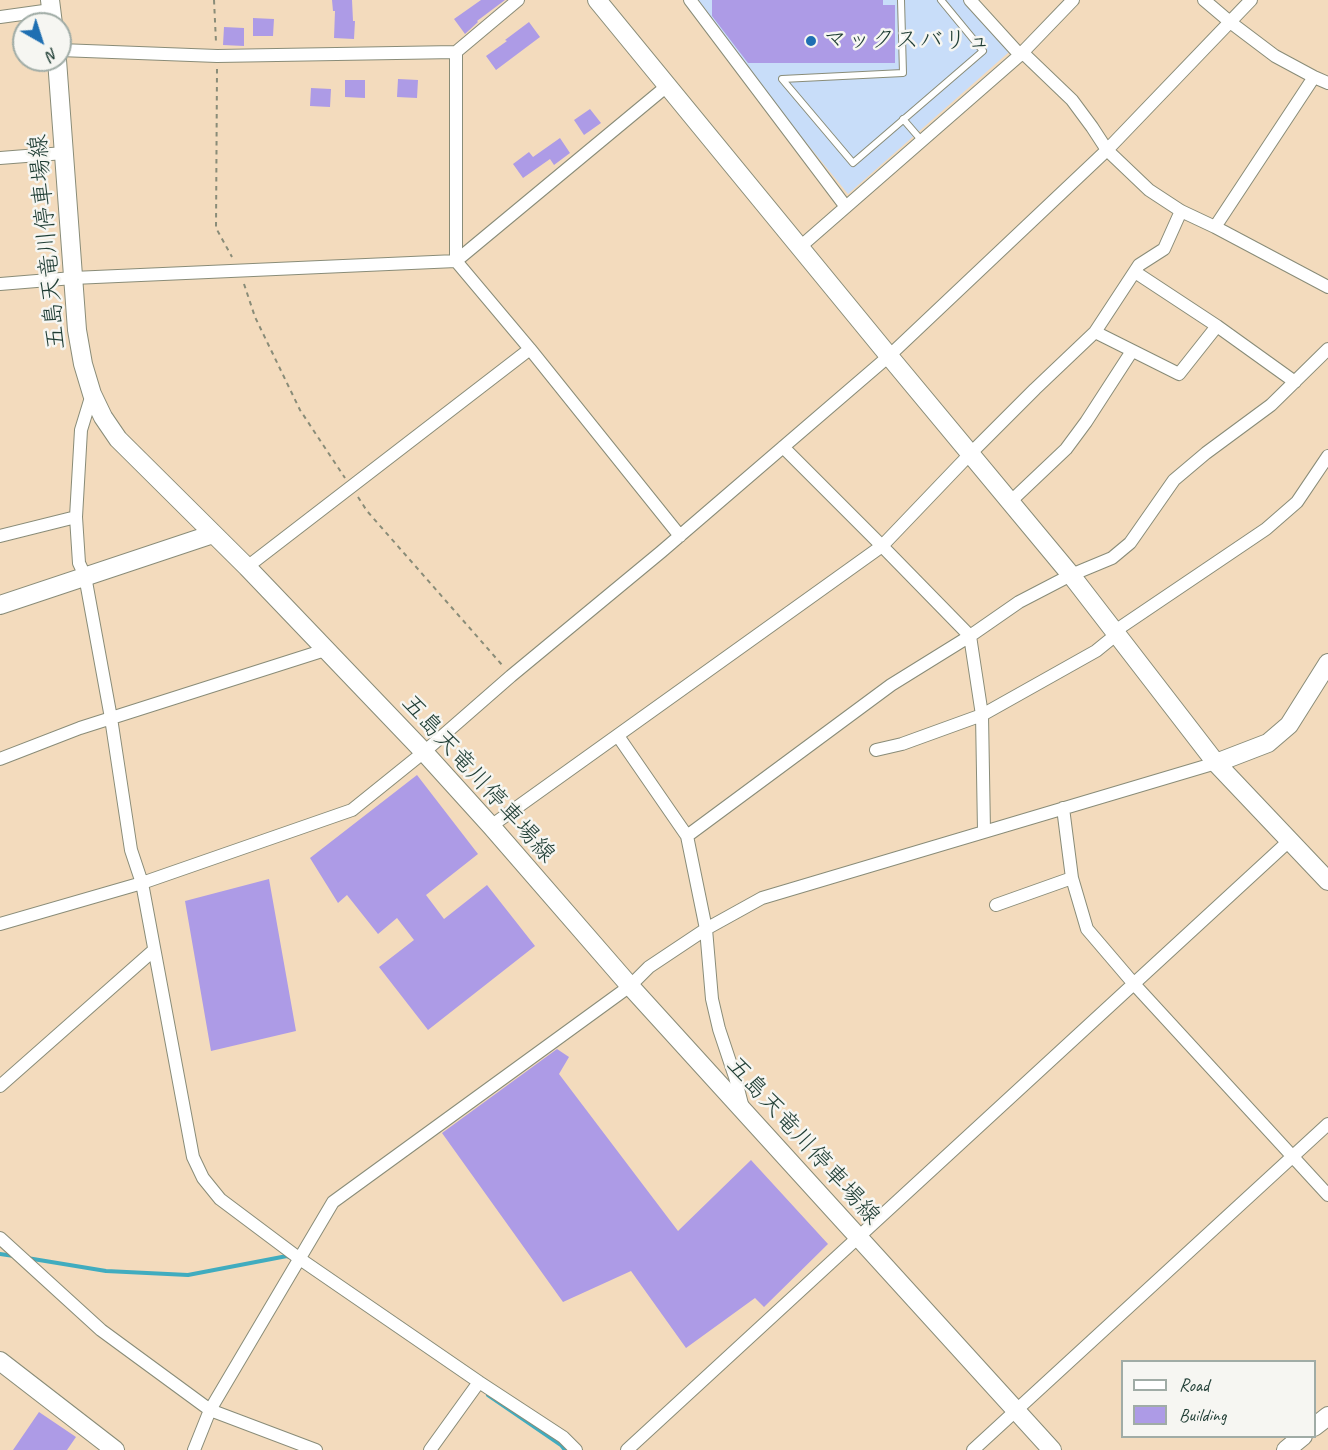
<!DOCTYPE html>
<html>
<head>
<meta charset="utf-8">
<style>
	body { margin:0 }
	#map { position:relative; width:1328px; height:1450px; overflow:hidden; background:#f3dbbd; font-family:Caveat,sans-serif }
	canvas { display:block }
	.legend { position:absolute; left:1121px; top:1360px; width:195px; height:78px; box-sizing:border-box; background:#f6f6f2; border:2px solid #a0aca6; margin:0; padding:8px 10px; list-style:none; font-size:18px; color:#1f3d34 }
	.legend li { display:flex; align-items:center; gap:12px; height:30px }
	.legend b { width:30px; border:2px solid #a0aca6 }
	.north { position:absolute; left:12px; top:12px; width:60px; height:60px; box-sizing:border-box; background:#f6f6f2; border:2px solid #a0aca6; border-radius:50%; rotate:141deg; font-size:16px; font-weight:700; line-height:24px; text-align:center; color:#1f3d34 }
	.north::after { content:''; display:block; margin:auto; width:21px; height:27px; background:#1f6fb2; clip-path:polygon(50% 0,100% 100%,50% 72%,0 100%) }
</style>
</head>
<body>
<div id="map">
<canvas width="1328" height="1450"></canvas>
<ul class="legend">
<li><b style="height:8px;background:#fff"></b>Road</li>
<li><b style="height:16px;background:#ad9be6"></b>Building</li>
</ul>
<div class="north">N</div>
</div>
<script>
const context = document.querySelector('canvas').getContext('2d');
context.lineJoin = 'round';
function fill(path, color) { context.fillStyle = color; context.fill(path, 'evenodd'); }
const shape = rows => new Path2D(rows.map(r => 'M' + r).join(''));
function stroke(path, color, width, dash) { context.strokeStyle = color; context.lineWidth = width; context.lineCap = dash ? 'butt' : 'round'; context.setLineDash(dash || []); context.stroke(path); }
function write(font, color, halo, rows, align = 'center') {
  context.font = font + ' Caveat,"Klee One",sans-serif'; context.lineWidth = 5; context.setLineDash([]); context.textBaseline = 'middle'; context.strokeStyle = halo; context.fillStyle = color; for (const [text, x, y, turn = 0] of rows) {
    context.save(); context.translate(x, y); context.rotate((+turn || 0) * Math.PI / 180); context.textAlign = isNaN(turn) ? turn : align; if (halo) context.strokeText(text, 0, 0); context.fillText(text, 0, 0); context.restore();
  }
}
fill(shape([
	[698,0,964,0,1009,52,848,194,743,65,710,20]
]), '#c8ddf9');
stroke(shape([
	[0,1254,14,1256],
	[27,1258,106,1271,188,1275,287,1256,289,1257],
	[488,1395,561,1445,565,1450]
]), '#40acbf', 4);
fill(shape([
	[332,0,352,0,353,21,355,21,354,39,334,38,335,11,333,11],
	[481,0,505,0,477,21,478,22,465,34,454,19],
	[712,0,883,0,883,5,895,5,895,63,748,63,712,16],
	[253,18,274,19,273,36,253,36],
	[529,22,540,37,496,70,486,56,507,41,505,40],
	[224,27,244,28,244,46,223,45],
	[398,79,418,80,417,98,397,97],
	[345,80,365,80,365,98,345,97],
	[311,88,331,89,330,107,310,106],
	[590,109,601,123,584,135,574,120],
	[560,138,570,153,554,165,550,159,523,178,513,164,529,152,533,157],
	[417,775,478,854,426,895,444,919,487,885,535,946,428,1030,379,967,414,940,397,918,378,934,347,895,338,903,310,858],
	[269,879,296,1031,211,1051,185,901],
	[557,1049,569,1057,559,1074,678,1231,751,1160,828,1244,764,1307,755,1298,686,1348,631,1271,563,1302,442,1133],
	[39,1412,76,1437,67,1450,13,1450]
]), '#ad9be6');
const lane = shape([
	[901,0,903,73,782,79,853,163,983,51,941,0],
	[903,119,922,141]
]);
const street = shape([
	[690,0,846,207],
	[970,0,1020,55],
	[1204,0,1230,22,1275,56,1314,77,1328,83],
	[0,17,51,10],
	[60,50,217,56,456,52,518,0],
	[456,52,456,261,530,349,680,536],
	[1023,53,1072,100,1092,127,1107,150,1149,190,1181,211,1215,227,1328,287],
	[0,158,64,153],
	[1215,227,1314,77],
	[800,247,1020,55,1073,0],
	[1135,272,1217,326,1295,382],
	[0,284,73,278,456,261,667,86],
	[1095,332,1179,374,1217,326],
	[92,394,81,430,76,517,79,563,85,576,111,718,131,850,142,883,193,1157,203,1178,220,1199,300,1259,479,1382,563,1437,576,1450],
	[783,447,882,546,970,636,982,715,984,831],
	[1010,502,1066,449,1086,422,1132,351],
	[0,536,76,517],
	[247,567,530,349],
	[1115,631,1266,529,1297,502,1328,456],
	[618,736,687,836,706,929,712,999,719,1029,735,1077,743,1108],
	[876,750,902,744,982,715,1096,651,1117,634],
	[0,759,80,728,325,650],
	[1063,808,1072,878,1087,929,1134,984,1328,1195],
	[491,826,882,546,970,454,1035,389,1095,332,1139,265,1164,249,1181,211],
	[687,836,891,685,970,636,1019,602,1071,575,1112,558,1130,543,1174,480,1206,453,1271,405,1328,349],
	[996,905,1072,878],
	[0,924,142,883,352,810,424,752,511,676,661,552,889,356,1107,150,1251,0],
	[0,1086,154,950],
	[0,1238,101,1330,210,1410,316,1450],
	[194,1450,210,1410,333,1202,630,986,649,967,706,929,762,898,1216,763],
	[430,1450,479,1382],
	[627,1450,1289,841],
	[973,1450,1328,1124]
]);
const secondary = shape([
	[50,0,53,24],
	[597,0,889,356,1071,575,1216,763,1328,881],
	[57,60,77,330,83,364,92,394,103,417,118,439,247,567,424,752,491,826,630,986,1052,1450],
	[0,605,213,534],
	[1216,763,1268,743,1289,725,1328,663],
	[0,1361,115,1450],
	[1314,1427,1328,1416],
	[1286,1450,1303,1436]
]);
stroke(lane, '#898c78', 8);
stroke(street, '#898c78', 14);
stroke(secondary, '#898c78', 20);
stroke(shape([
	[214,0,216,42],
	[217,69,216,228,232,257],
	[244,284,255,317,300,410,345,478],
	[358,497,367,511,503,666]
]), '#898c78', 2, [4.5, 4.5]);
stroke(lane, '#fff', 6);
stroke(street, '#fff', 12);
stroke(secondary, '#fff', 18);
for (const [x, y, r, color] of [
	[811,41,6,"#1f6fb2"]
]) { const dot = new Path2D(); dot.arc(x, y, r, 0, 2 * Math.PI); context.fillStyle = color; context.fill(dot); stroke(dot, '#f6f6f2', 2); }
write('24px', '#1f3d34', '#f6f6f2', [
	["マックスバリュ",823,41]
], 'left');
write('24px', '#1f3d34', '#f6f6f2', [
	["五島天竜川停車場線",48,242,-95],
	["五島天竜川停車場線",478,779,48],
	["五島天竜川停車場線",803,1141,48]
]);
</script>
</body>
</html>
